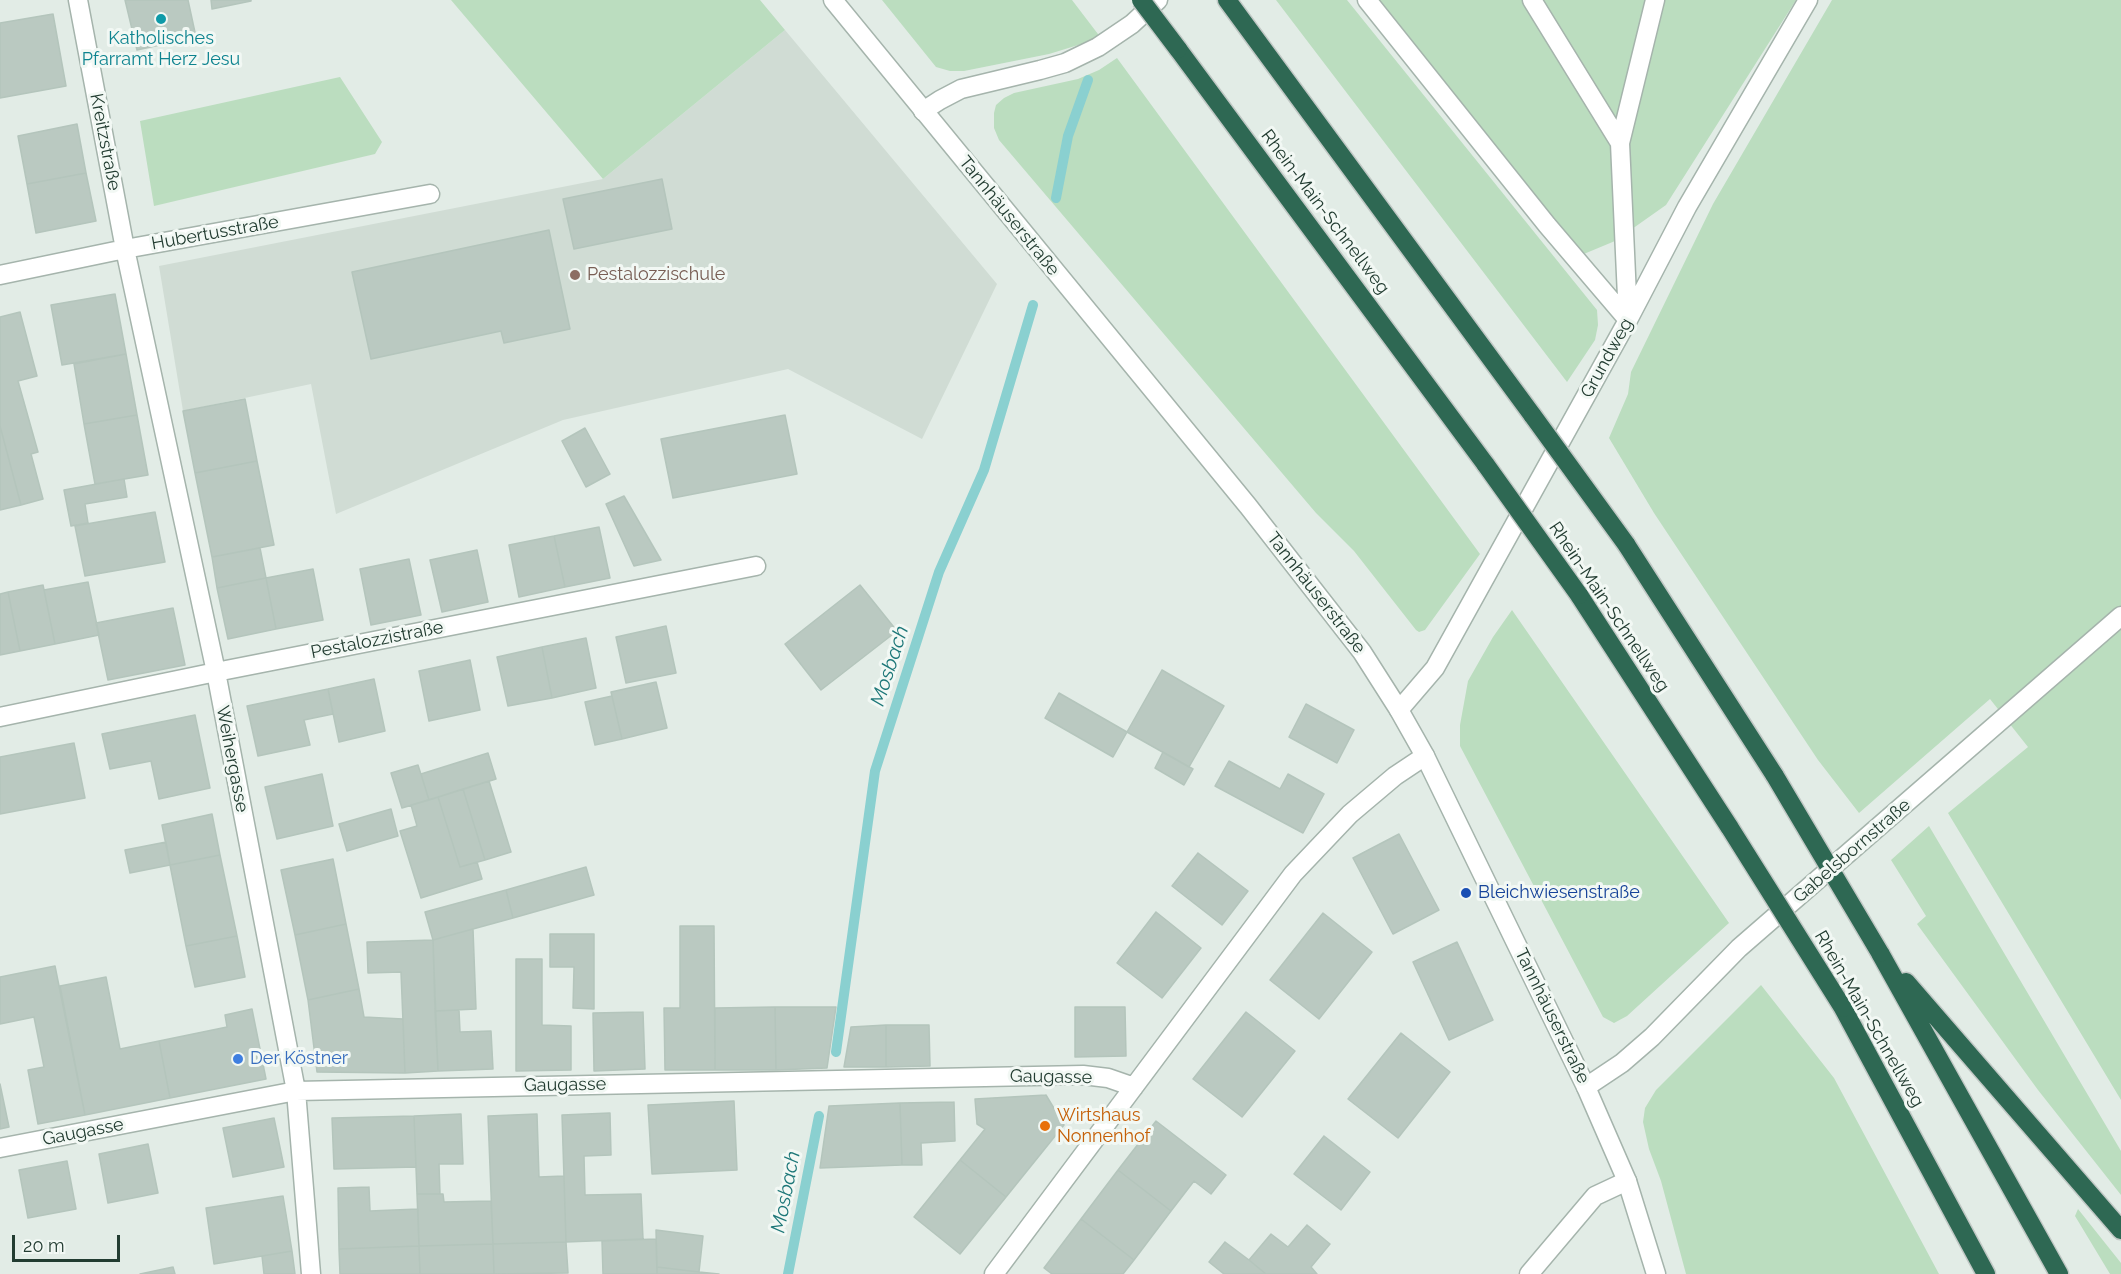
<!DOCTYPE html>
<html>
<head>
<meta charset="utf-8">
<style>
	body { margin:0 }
	#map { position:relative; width:2121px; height:1274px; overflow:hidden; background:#e2ece6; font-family:Raleway,sans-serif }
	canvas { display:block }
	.scale { position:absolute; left:12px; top:1235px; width:108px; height:27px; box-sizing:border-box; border:3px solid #223c31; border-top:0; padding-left:8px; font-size:18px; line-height:21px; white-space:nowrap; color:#223c31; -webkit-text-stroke:4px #f2f8f4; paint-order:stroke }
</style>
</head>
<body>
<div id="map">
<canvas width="2121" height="1274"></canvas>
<div class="scale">20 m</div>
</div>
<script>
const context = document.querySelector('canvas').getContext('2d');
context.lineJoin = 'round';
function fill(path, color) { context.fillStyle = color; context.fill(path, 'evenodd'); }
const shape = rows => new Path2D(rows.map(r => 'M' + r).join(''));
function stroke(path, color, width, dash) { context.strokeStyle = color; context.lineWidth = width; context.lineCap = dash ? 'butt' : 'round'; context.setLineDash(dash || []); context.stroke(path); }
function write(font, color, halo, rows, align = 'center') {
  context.font = font + ' Raleway,sans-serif'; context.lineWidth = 6; context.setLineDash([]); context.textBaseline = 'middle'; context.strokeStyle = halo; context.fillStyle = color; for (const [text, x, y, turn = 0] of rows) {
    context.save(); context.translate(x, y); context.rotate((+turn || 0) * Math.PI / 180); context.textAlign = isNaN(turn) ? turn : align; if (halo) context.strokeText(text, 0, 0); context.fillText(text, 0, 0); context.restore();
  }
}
fill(shape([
	[785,30,997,284,922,439,788,369,563,420,336,514,311,384,183,411,159,266,603,179]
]), '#d0dcd4');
fill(shape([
	[451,0,760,0,785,30,603,179],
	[882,0,1072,0,1101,38,1049,54,964,71,950,71,936,67],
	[1276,0,1347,0,1597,310,1598,325,1595,340,1567,382],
	[1378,0,1796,0,1666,205,1615,241,1579,256],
	[1832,0,2121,0,2121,1100,1948,813,2028,747,1990,699,1859,813,1818,760,1654,513,1609,438,1628,394,1631,372,1713,204],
	[1117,58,1480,554,1425,630,1419,632,1416,630,1354,551,1316,513,999,140,994,128,994,113,996,105,1004,98,1014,93,1078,79,1099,70],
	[340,77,382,142,375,154,154,206,140,121],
	[1512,610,1729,923,1627,1016,1614,1023,1603,1017,1460,746,1460,725,1468,681,1493,637],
	[1929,826,2121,1151,2121,1195,2038,1090,1917,924,1926,916,1891,860],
	[1761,985,1834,1078,1939,1274,1686,1274,1661,1181,1649,1149,1643,1122,1645,1108,1656,1090],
	[2078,1209,2121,1263,2121,1274,2110,1274,2075,1216]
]), '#bbddbf');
stroke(shape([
	[1056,198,1068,136,1088,80],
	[836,1052,875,771,939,572,984,470,1033,305],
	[788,1274,819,1116]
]), '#8ad0d0', 10);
const building = shape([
	[125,0,188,0,196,37,137,50,125,0],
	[211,0,251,0,251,1,212,9,211,0],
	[53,14,66,86,0,98,0,23,53,14],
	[77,124,86,173,27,184,18,136,77,124],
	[86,173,96,221,36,233,27,184,86,173],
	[662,179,672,229,574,249,563,199,662,179],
	[549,230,570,329,504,343,501,331,371,359,352,272,549,230],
	[115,294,126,354,62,365,51,305,115,294],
	[20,312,37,376,18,381,38,452,31,454,43,499,21,505,0,426,0,317,20,312],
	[126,354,137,415,84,424,74,364,126,354],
	[245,399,257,461,195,473,183,411,245,399],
	[137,415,148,475,95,484,84,424,137,415],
	[785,415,797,474,673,498,661,439,785,415],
	[0,426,21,505,0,510,0,426],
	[585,428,610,474,586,487,562,441,585,428],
	[257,461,274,545,212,557,195,473,257,461],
	[124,479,127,497,85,504,88,523,71,526,64,490,124,479],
	[624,496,661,560,634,566,606,504,624,496],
	[155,512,165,562,85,576,75,526,155,512],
	[599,527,610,578,565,587,554,536,599,527],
	[554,536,565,587,519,597,509,545,554,536],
	[260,548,266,578,217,588,212,557,260,548],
	[477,550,488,602,442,612,430,560,477,550],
	[409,559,421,615,371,625,360,569,409,559],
	[313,569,323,620,276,629,266,578,313,569],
	[266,578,276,629,228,639,217,588,266,578],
	[88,582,99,635,55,644,44,590,88,582],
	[43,585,55,644,20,651,8,592,43,585],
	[860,585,897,631,821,690,785,644,860,585],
	[8,592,20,651,0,655,0,594,8,592],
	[173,608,185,665,108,680,96,623,173,608],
	[666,626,676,673,626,683,616,637,666,626],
	[586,638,596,688,552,698,542,647,586,638],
	[542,647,552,698,508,706,497,657,542,647],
	[470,660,480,710,429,721,419,671,470,660],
	[1162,670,1224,706,1189,767,1127,732,1162,670],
	[374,679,385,731,339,742,328,689,374,679],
	[656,682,667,728,622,739,611,692,656,682],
	[328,689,333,714,304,720,310,745,258,756,247,706,328,689],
	[1059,693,1127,732,1113,757,1045,718,1059,693],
	[612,696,622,739,595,745,585,702,612,696],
	[1306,704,1354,730,1337,763,1289,737,1306,704],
	[195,715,210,788,159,799,151,761,110,769,102,734,195,715],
	[74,743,85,798,0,814,0,757,74,743],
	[1163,752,1193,769,1184,785,1155,768,1163,752],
	[488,753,496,779,429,800,421,774,488,753],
	[1229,761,1280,789,1288,774,1324,794,1303,833,1215,786,1229,761],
	[418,765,429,800,402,808,391,773,418,765],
	[322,774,333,826,277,839,265,787,322,774],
	[489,781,511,852,485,860,463,789,489,781],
	[463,789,485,860,460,867,438,797,463,789],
	[438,797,460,867,477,862,482,879,421,898,400,831,417,826,411,805,438,797],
	[391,809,398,836,347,851,339,824,391,809],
	[212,814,220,855,170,865,162,825,212,814],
	[1399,834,1439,910,1393,934,1353,858,1399,834],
	[166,842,170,865,130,873,125,850,166,842],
	[1198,853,1248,891,1222,925,1172,886,1198,853],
	[220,855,237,936,186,946,170,865,220,855],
	[333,859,346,924,295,935,281,870,333,859],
	[586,867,594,895,513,918,506,890,586,867],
	[506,890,513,918,433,940,425,912,506,890],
	[1156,912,1201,948,1162,998,1117,963,1156,912],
	[1323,913,1372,952,1319,1019,1270,980,1323,913],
	[346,924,359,989,308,1000,295,935,346,924],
	[680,926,714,926,715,1070,665,1070,664,1008,680,1008,680,926],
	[473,929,476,1009,435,1011,433,940,473,929],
	[550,934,594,934,594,1009,573,1008,574,967,550,967,550,934],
	[237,936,245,977,195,987,186,946,237,936],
	[433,940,438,1071,405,1073,401,972,368,973,367,942,433,940],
	[1457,942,1493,1020,1449,1040,1413,962,1457,942],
	[516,959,542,959,542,1025,571,1026,571,1070,516,1071,516,959],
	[55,966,85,1115,38,1124,28,1070,44,1067,34,1017,0,1024,0,977,55,966],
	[106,977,120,1049,159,1041,170,1098,85,1115,60,986,106,977],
	[359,989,364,1017,403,1019,405,1073,317,1072,308,1000,359,989],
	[775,1007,776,1070,715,1070,715,1008,775,1007],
	[775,1007,836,1007,827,1068,776,1070,775,1007],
	[1075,1007,1125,1007,1126,1056,1075,1057,1075,1007],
	[252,1009,266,1079,170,1098,159,1041,227,1027,225,1015,252,1009],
	[459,1010,460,1032,491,1031,493,1069,438,1071,435,1011,459,1010],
	[643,1012,645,1069,594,1071,593,1013,643,1012],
	[1246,1012,1295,1051,1242,1117,1193,1079,1246,1012],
	[886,1025,886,1067,844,1067,851,1027,886,1025],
	[886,1025,929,1025,930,1066,886,1067,886,1025],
	[1401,1033,1450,1072,1398,1138,1348,1099,1401,1033],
	[0,1084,9,1127,0,1129,0,1084],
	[1046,1095,1064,1125,1006,1197,960,1160,985,1129,977,1124,975,1099,1046,1095],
	[734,1101,737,1170,652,1174,648,1105,734,1101],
	[954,1102,955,1141,921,1143,922,1165,902,1165,900,1103,954,1102],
	[900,1103,902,1165,820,1168,829,1106,900,1103],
	[610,1113,611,1155,584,1156,585,1195,641,1194,643,1239,566,1242,562,1115,610,1113],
	[461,1114,463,1164,439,1164,440,1194,417,1194,414,1116,461,1114],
	[537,1114,539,1177,564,1176,566,1242,493,1244,488,1116,537,1114],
	[414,1116,416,1167,334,1169,332,1118,414,1116],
	[274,1118,284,1167,233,1177,223,1128,274,1118],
	[1156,1121,1226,1175,1211,1194,1194,1181,1171,1211,1118,1170,1156,1121],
	[1324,1136,1370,1172,1341,1210,1294,1174,1324,1136],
	[148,1144,158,1193,108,1203,99,1154,148,1144],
	[960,1160,1006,1197,960,1254,914,1217,960,1160],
	[67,1161,76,1209,28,1218,19,1170,67,1161],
	[1118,1170,1171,1211,1134,1260,1081,1219,1118,1170],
	[369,1187,370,1211,418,1209,419,1246,339,1249,338,1188,369,1187],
	[417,1194,443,1194,444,1202,491,1201,493,1244,419,1246,417,1194],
	[283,1196,292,1251,214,1264,206,1208,283,1196],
	[1081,1219,1134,1260,1123,1274,1052,1274,1044,1268,1081,1219],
	[1307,1225,1330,1244,1311,1267,1317,1274,1266,1274,1249,1260,1271,1234,1288,1247,1307,1225],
	[656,1230,703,1236,699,1272,657,1267,656,1230],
	[656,1239,657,1274,603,1274,602,1241,656,1239],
	[566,1242,568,1273,494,1274,493,1244,566,1242],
	[1225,1242,1249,1260,1266,1274,1224,1274,1209,1262,1225,1242],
	[493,1244,494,1274,420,1274,419,1246,493,1244],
	[419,1246,420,1274,340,1274,339,1249,419,1246],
	[292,1251,295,1274,264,1274,262,1256,292,1251],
	[173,1267,175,1274,140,1274,173,1267],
	[657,1267,699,1272,719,1274,657,1274,657,1267]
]);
fill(building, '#bac9c1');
stroke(building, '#b4c5bc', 1.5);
const service = shape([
	[1367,0,1547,225,1628,320],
	[1532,0,1620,143],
	[923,111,940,100,961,89,1040,70,1065,63,1098,47,1132,24,1158,0],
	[1628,319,1620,143,1655,0],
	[1399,710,1435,668,1628,320,1687,207,1808,0],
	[1529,1274,1595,1196,1627,1181]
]);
const minor = shape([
	[78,0,125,249,216,672,296,1091,311,1274],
	[0,275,125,249,430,194],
	[0,717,216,672,756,566],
	[1586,1087,1622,1063,1652,1037,1739,948,2121,616],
	[0,1148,296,1091,1083,1075,1108,1078,1134,1087],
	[994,1274,1293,874,1350,814,1395,776,1425,756]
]);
const tertiary = shape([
	[833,0,1248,506,1362,652,1399,710,1425,756,1586,1087,1627,1181,1656,1274]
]);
const motorway = shape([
	[1227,0,1533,416],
	[1178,49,1486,465],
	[1626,544,1775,776],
	[1579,595,1730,828],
	[1880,953,2059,1274],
	[1906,982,2121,1230],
	[1843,1008,1986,1274]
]);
stroke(service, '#a5b4ac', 21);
stroke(minor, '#a5b4ac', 21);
stroke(tertiary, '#a5b4ac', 21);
stroke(motorway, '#c1c8c5', 21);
stroke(service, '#fff', 18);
stroke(minor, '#fff', 18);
stroke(tertiary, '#fff', 18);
stroke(motorway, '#2e6853', 18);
const motorwayBridge = shape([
	[1141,0,1178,49],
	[1533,416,1626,544],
	[1486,465,1579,595],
	[1775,776,1880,953],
	[1730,828,1843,1008]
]);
stroke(motorwayBridge, '#c1c8c5', 21, []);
stroke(motorwayBridge, '#2e6853', 18);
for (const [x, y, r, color] of [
	[161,19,6,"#0f9aa8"],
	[575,275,6,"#8d6e63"],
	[1466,893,6,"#1a4fb4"],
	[238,1059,6,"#3f7fe0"],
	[1045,1126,6,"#e8710a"]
]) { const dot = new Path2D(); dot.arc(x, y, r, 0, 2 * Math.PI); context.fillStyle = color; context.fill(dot); stroke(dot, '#f2f8f4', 2); }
write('18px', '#0d838f', '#f2f8f4', [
	["Katholisches",161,39],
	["Pfarramt Herz Jesu",161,60]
]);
write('18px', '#223c31', '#f2f8f4', [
	["Kreitzstraße",105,142,79],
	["Rhein-Main-Schnellweg",1325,212,53],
	["Tannhäuserstraße",1009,216,51],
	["Hubertusstraße",215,233,-10],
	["Grundweg",1607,358,-61],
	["Tannhäuserstraße",1316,593,52],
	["Rhein-Main-Schnellweg",1609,607,56],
	["Pestalozzistraße",377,640,-11],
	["Weihergasse",232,759,79],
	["Gabelsbornstraße",1852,851,-41],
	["Tannhäuserstraße",1552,1016,64],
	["Rhein-Main-Schnellweg",1869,1019,60],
	["Gaugasse",1051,1077,1],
	["Gaugasse",565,1085,-1],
	["Gaugasse",83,1132,-11]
]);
write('18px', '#785e54', '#f2f8f4', [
	["Pestalozzischule",587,275]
], 'left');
write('18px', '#164399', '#f2f8f4', [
	["Bleichwiesenstraße",1478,893]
], 'left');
write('18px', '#366cbe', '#f2f8f4', [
	["Der Köstner",250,1059]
], 'left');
write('18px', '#c56008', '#f2f8f4', [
	["Wirtshaus",1057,1116],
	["Nonnenhof",1057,1137]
], 'left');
write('italic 20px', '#1d7778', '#f2f8f4', [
	["Mosbach",890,666,-72],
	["Mosbach",786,1192,-79]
]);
</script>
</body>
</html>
